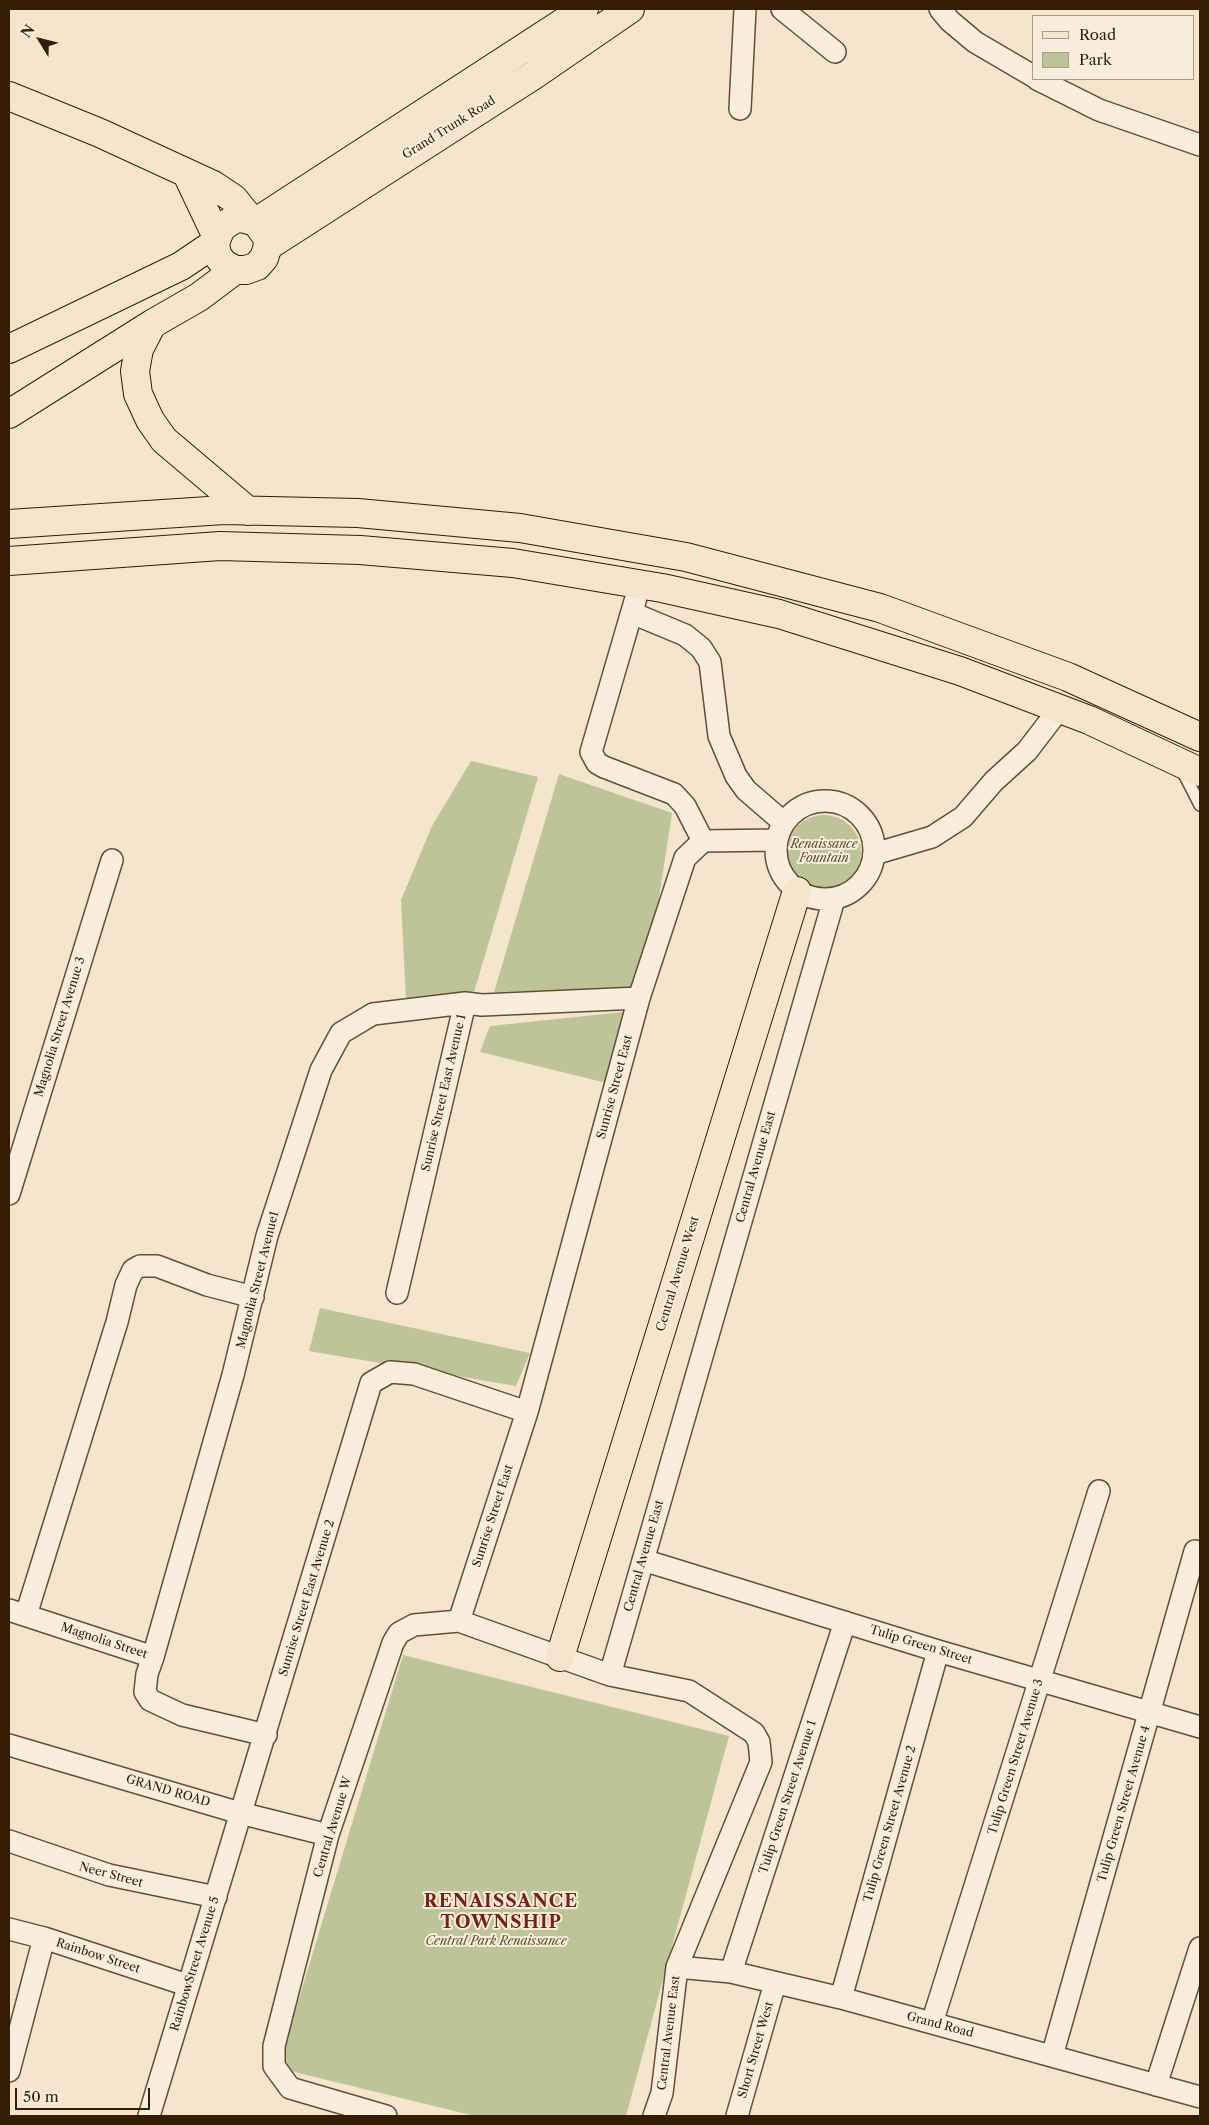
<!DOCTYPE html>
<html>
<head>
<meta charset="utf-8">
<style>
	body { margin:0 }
	#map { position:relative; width:1209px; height:2125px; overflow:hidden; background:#f6e5cd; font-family:"Libre Caslon Text",serif }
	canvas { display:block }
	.frame { position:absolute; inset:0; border:10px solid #341c05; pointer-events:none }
	.legend { position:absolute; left:1032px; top:15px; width:162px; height:65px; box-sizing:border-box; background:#f9eede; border:1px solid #aa9a87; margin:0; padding:6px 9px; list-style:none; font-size:15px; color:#341c05 }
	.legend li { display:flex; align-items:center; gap:10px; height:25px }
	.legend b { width:25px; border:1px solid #aa9a87 }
	.north { position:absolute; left:15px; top:15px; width:50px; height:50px; -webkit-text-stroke:4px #f9eede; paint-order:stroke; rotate:306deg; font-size:14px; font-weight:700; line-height:20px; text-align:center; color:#341c05 }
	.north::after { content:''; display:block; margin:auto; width:18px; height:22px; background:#341c05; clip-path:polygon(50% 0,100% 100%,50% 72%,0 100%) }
	.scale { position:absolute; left:15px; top:2088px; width:135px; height:22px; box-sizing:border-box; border:2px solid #341c05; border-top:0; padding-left:6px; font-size:15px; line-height:18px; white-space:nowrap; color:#341c05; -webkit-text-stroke:4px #f9eede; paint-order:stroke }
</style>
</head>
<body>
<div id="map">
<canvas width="1209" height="2125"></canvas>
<div class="frame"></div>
<ul class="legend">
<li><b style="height:6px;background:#f6e5cd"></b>Road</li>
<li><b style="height:14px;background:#bdc498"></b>Park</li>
</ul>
<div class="north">N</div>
<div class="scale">50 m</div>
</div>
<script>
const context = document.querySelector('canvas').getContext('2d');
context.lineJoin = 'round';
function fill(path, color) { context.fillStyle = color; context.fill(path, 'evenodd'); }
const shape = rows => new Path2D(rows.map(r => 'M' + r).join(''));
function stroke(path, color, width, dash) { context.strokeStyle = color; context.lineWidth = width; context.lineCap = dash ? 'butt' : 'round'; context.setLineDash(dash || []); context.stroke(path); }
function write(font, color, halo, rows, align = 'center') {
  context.font = font + ' "Libre Caslon Text",serif'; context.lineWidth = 4; context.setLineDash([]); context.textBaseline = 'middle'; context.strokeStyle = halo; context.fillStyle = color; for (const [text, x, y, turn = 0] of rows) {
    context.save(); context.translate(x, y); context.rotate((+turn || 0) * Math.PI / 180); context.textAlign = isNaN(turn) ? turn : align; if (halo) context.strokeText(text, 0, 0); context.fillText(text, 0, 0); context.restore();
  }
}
fill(shape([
	[471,761,538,777,466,1019,406,1001,401,900,432,826],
	[559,774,672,813,645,989,494,992],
	'787 852a37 37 0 1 1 74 0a37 37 0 1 1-74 0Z',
	[633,1011,615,1085,480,1052,490,1026],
	[320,1308,530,1353,516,1386,309,1351],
	[403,1655,729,1736,626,2116,475,2116,278,2068]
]), '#bdc498');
const service = shape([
	[1181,768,1200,805]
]);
const minor = shape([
	[782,9,835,52],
	[940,9,950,21,975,42,1033,76],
	[1037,79,1099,110,1200,145],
	[740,109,745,9],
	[640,584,591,752,597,763,604,767,674,794,685,806,703,841],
	[632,613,685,635,701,648,710,662,719,736,736,776,746,790,783,822],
	'776 850a49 49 0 1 1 98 0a49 49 0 1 1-98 0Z',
	[874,854,932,837,963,817,994,781,1027,751,1060,708],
	[9,1194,112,860],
	[397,1293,465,1003,482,1005,639,998],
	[643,1560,938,1651,1200,1727],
	[9,1610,153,1657,147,1674,145,1692,150,1700,182,1715,266,1735],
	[26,1615,117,1322,126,1285,133,1270,140,1266,157,1266,207,1285,253,1297],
	[459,1621,527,1412],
	[153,1657,233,1375,267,1236,321,1070,341,1033,373,1014,465,1003],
	[9,1745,240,1813,328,1835],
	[9,1841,109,1875,216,1897],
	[9,1929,44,1938,187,1985],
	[677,1967,731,1972,841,1998,1200,2097],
	[731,1972,845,1622],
	[841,1998,938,1651],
	[932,2023,1099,1491],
	[1052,2056,1195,1551],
	[9,2071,44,1938],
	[1156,2085,1200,1948],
	[149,2116,371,1383,390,1372,414,1374,527,1412,639,998,685,858,703,841,776,840],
	[386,2116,290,2088,274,2066,274,2046,328,1835,393,1643,399,1633,414,1625,459,1621,610,1675],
	[654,2116,662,2093,677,1967,761,1762,759,1742,754,1733,689,1691,610,1675,834,899],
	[737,2116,775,1983]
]);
const primary = shape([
	[256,222,584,9],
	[268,246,534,75,630,9],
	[560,1657,797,891]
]);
const trunk = shape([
	[9,96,100,133,213,185,234,199,250,219],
	[187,174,216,235],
	[152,324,139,349,135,371,138,394,150,420,164,440,248,511],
	[9,349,181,266,215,243,221,228,234,219,242,218,256,222,267,237,268,246,264,258,257,266,246,270,235,270,224,264,217,255,215,243],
	[9,414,152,324,199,297,235,270],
	[9,524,224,510,358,513,520,528,686,557,880,608,1068,677,1200,737],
	[9,561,220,546,360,550,513,563,662,588,779,614,960,671,1089,720,1200,772]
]);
stroke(service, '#644e37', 14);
stroke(minor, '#644e37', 24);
stroke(primary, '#341c05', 30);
stroke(trunk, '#341c05', 30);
stroke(service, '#f9eede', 11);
stroke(minor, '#f9eede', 21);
stroke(primary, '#f6e5cd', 28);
stroke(trunk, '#f6e5cd', 28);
write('12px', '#341c05', '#f9eede', [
	["Grand Trunk Road",449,128,-32],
	["Magnolia Street Avenue 3",60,1027,-73],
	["Sunrise Street East",615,1087,-75],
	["Sunrise Street East Avenue 1",444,1093,-77],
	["Central Avenue East",756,1167,-74],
	["Central Avenue West",678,1274,-73],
	["Magnolia Street Avenue1",258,1280,-76],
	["Sunrise Street East",493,1516,-72],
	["Central Avenue East",644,1556,-74],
	["Sunrise Street East Avenue 2",307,1598,-73],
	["Magnolia Street",104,1641,18],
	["Tulip Green Street",921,1645,17],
	["Tulip Green Street Avenue 3",1016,1757,-73],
	["GRAND ROAD",168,1791,16],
	["Tulip Green Street Avenue 1",788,1797,-72],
	["Tulip Green Street Avenue 4",1124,1804,-74],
	["Tulip Green Street Avenue 2",890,1824,-74],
	["Central Avenue W",333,1827,-73],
	["Neer Street",111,1875,15],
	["Rainbow Street",98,1956,18],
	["RainbowStreet Avenue 5",195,1964,-73],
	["Grand Road",940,2025,15],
	["Central Avenue East",669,2033,-83],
	["Short Street West",756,2050,-74]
]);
write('italic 12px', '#5d4e31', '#f9eede', [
	["Renaissance",824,845],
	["Fountain",824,859],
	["Central Park Renaissance",496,1942]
]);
context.letterSpacing = '1px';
write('bold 18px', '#7a1f14', '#f9eede', [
	["RENAISSANCE",501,1902],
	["TOWNSHIP",501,1923]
]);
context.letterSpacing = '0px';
</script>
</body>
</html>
